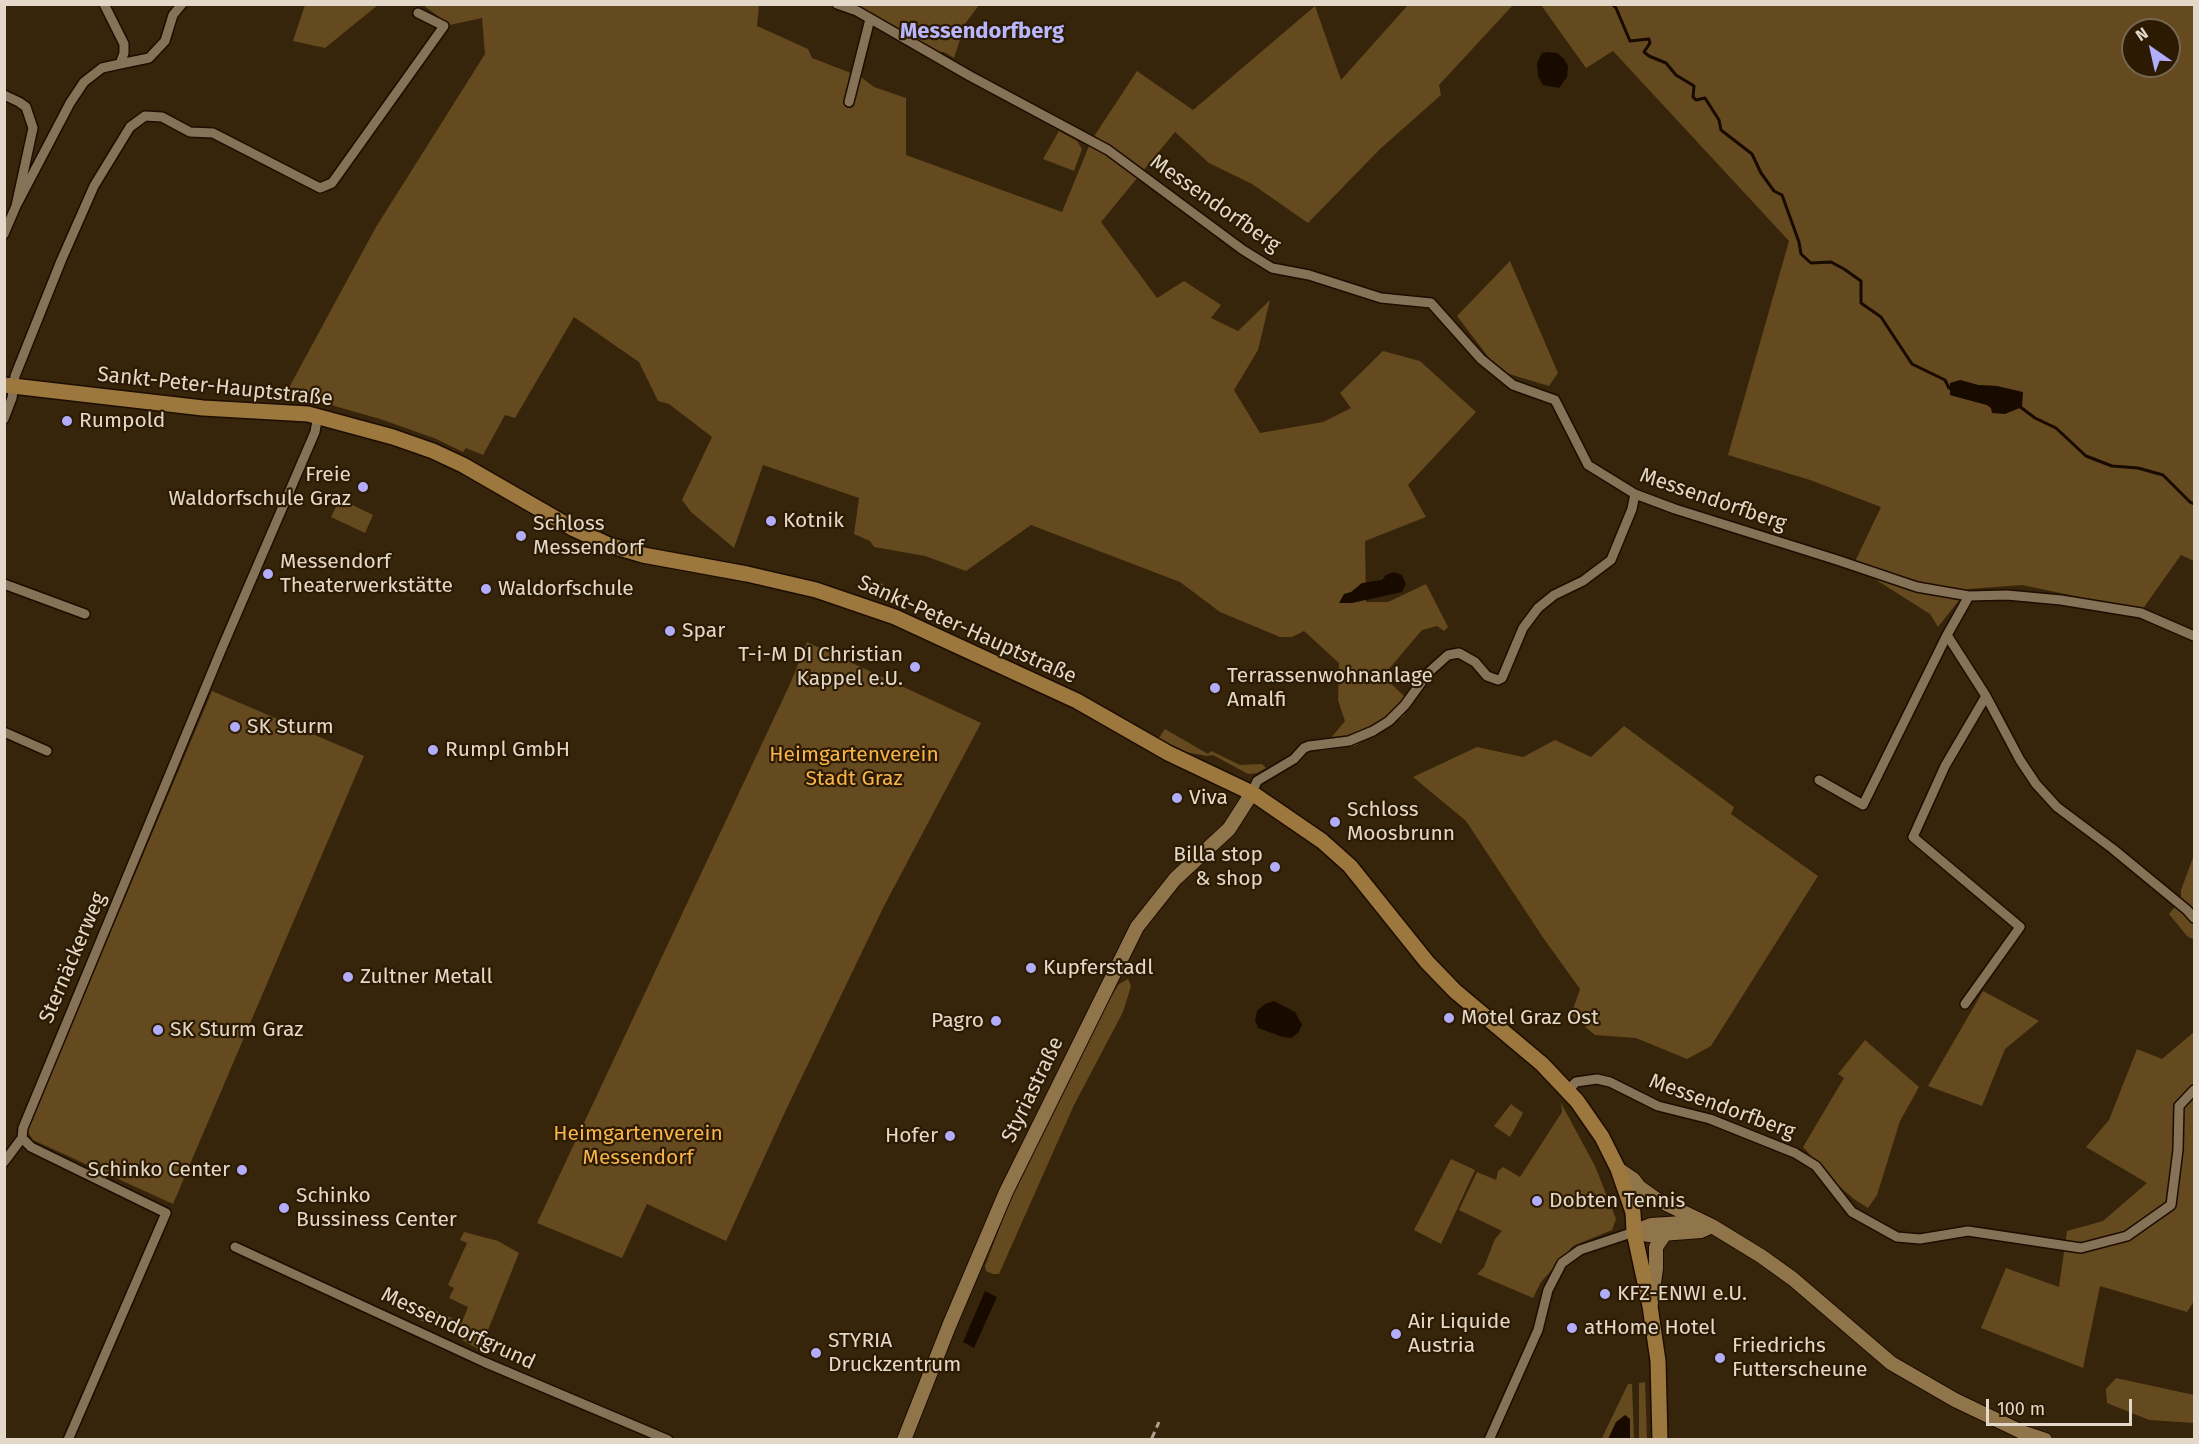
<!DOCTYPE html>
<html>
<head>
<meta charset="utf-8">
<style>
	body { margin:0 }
	#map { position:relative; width:2199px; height:1444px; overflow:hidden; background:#36250a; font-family:"Fira Sans",sans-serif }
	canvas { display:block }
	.frame { position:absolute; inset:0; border:6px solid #e3d8c9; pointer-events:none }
	.north { position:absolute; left:2121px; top:18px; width:60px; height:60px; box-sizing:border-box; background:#2c1b02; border:2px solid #756752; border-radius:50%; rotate:326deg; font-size:16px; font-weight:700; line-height:24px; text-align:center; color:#e3d8c9 }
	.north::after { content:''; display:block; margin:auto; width:21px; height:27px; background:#b1adfa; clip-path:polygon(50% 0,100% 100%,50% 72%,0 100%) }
	.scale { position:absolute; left:1986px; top:1399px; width:146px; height:27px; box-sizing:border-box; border:3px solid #e3d8c9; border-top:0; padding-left:8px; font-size:18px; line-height:21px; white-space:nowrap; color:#e3d8c9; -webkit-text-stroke:4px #2c1b02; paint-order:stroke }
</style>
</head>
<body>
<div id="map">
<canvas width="2199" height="1444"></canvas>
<div class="frame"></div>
<div class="north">N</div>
<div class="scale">100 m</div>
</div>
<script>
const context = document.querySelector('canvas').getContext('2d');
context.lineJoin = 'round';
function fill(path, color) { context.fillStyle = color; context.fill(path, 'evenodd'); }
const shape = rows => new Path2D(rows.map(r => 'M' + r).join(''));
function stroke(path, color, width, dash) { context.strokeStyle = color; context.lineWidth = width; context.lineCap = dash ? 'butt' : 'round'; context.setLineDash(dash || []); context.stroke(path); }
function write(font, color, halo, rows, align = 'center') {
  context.font = font + ' "Fira Sans",sans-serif'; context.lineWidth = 4.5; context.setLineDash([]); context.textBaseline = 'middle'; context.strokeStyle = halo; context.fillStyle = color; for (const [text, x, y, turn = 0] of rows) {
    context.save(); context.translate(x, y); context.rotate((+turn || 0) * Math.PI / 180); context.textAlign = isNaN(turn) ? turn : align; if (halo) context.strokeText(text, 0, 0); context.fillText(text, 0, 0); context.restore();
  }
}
fill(shape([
	[305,5,305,4,378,5,325,48,293,41],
	[423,5,759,5,757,26,808,49,812,58,861,77,874,87,906,98,906,155,1062,212,1091,141,1137,71,1193,110,1315,6,1341,80,1408,5,1513,5,1439,85,1441,95,1380,149,1308,223,1252,184,1209,163,1175,132,1101,222,1157,298,1184,281,1221,305,1211,318,1238,331,1270,300,1258,350,1234,390,1260,433,1323,422,1351,408,1340,393,1383,351,1420,361,1476,412,1408,485,1426,517,1365,541,1366,602,1388,602,1426,584,1448,627,1444,631,1437,626,1422,630,1383,676,1406,698,1404,716,1355,746,1320,751,1345,721,1338,700,1339,663,1304,631,1292,637,1280,637,1220,612,1180,582,1031,525,966,571,925,556,874,547,870,541,854,534,859,498,763,465,734,548,691,512,682,500,712,437,669,404,658,401,639,362,574,317,515,418,505,415,483,455,466,448,463,452,434,438,380,419,331,405,285,395,376,227,485,54,482,18,450,25],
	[848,5,979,5,965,24,954,58,944,52,928,52],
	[1541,5,2194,5,2194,561,2181,555,2142,610,2022,585,1968,589,1938,627,1930,614,1870,576,1851,570,1881,507,1810,480,1728,455,1789,241,1613,51,1586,68],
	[2133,30,2169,30,2169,66,2133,66],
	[1960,380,1978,385,1997,386,2015,392,1993,413,1991,408,1987,405,1950,395],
	[1059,131,1077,141,1082,149,1074,171,1043,159],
	[1510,261,1558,373,1549,386,1499,371,1457,316],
	[340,499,373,515,365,533,331,517],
	[862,581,884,584,882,593,892,598,893,603,880,598,881,595,875,593,874,595,860,590],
	[807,642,981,723,884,906,785,1112,726,1241,647,1204,622,1258,537,1223,790,684],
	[212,691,364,756,173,1204,33,1140,27,1131],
	[1624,726,1734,807,1731,814,1818,876,1711,1046,1687,1059,1636,1038,1595,1035,1571,1015,1580,989,1544,939,1466,821,1413,777,1477,747,1523,757,1555,740,1591,757],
	[1165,729,1208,754,1211,751,1240,765,1262,764,1266,768,1257,773,1248,774,1213,755,1207,756,1185,752,1158,739],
	[2194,855,2194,940,2187,936,2169,914,2181,899,2181,890],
	[1128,979,1131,986,1123,1012,1074,1105,999,1274,993,1274,986,1271,985,1266,1009,1203,1097,1020,1119,984],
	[1983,991,2039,1021,2005,1049,1982,1106,1928,1086],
	[2194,1032,2194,1301,2187,1312,2100,1286,2083,1368,1981,1328,2006,1268,2059,1287,2067,1231,2103,1221,2147,1183,2086,1147,2109,1120,2137,1049,2162,1059],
	[1865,1040,1919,1087,1900,1121,1877,1195,1868,1208,1854,1199,1840,1187,1803,1147,1844,1078,1838,1074],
	[1561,1103,1595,1166,1616,1219,1612,1230,1573,1246,1541,1282,1533,1298,1477,1274,1484,1267,1495,1239,1502,1231,1459,1210,1477,1172,1496,1180,1498,1171,1503,1167,1520,1177,1562,1112],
	[1511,1104,1523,1113,1510,1137,1494,1126],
	[1451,1159,1475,1170,1441,1244,1414,1230],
	[464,1232,498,1241,519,1253,480,1350,462,1340,455,1332,459,1321,462,1322,468,1307,449,1298,454,1288,448,1285,467,1243,460,1240],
	[425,1306,454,1319,450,1324,440,1327,419,1320],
	[2116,1378,2194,1395,2194,1423,2149,1420,2107,1403,2106,1389],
	[1645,1382,1647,1439,1639,1439,1639,1383],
	[1628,1384,1632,1384,1634,1439,1601,1440]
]), '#65491f');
fill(shape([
	[1548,52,1557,53,1564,59,1568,66,1567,77,1559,88,1543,85,1538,76,1537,63,1542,53],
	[1960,380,1978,385,1997,386,2023,392,2022,407,2005,414,1992,413,1991,408,1987,405,1950,395,1950,383],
	[1394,572,1402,575,1406,584,1402,592,1352,603,1339,603,1344,594,1351,592,1362,583,1382,580,1386,575],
	[1274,1001,1295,1012,1302,1025,1298,1033,1291,1038,1283,1037,1258,1028,1255,1020,1257,1011,1265,1004],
	[985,1291,997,1297,974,1348,963,1342],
	[1625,1415,1630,1419,1630,1439,1608,1439,1616,1422]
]), '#190a00');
stroke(shape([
	[1612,4,1616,8,1630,41,1649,39,1650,43,1644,52,1649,56,1666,63,1676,75,1694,86,1693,97,1696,100,1705,98,1719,120,1721,130,1752,154,1761,173,1774,191,1782,195,1799,242,1801,254,1811,263,1831,262,1844,269,1861,281,1861,303,1881,317,1912,364,1945,380,1949,388,1951,389],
	[2019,406,2035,418,2056,428,2086,456,2112,466,2138,468,2163,475,2190,502,2194,504]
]), '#190a00', 3);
const street = shape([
	[837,4,857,11,970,76,1108,150,1243,250,1272,268,1309,275,1381,298,1431,303,1481,359,1513,385,1555,400,1588,465,1635,494,1675,509,1837,560,1917,587,1969,596,2007,595,2061,600,2141,613,2194,636],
	[120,64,149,58,165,41,173,15,182,4],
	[4,95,19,102,26,107,33,128,16,206,4,234],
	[849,102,870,19],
	[16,206,70,103,84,82,102,68,120,64,124,53,124,44,104,4],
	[4,419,12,398,15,376,61,261,94,186,130,127,145,116,162,117,190,132,213,133,320,188,332,183,444,26,418,13],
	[4,584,85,614],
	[1969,596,1947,635,1986,696,2020,760,2036,784,2057,807,2113,849,2187,910,2194,918],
	[4,732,47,751],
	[1819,780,1863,805,1947,635],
	[1252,793,1257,781,1294,759,1304,748,1309,746,1349,741,1373,731,1389,721,1405,705,1428,673,1448,655,1459,653,1475,662,1487,676,1498,680,1502,678,1523,628,1538,608,1554,595,1583,581,1611,560,1632,509,1635,494],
	[1965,1004,2020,927,1913,837,1945,766,1986,696],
	[1568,1090,1576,1082,1597,1079,1610,1082,1658,1106,1710,1119,1795,1153,1816,1166,1852,1212,1897,1237,1920,1239,1968,1231,2081,1248,2127,1236,2171,1205,2178,1150,2179,1106,2194,1090],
	[4,1162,22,1138],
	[235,1247,484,1362,668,1440],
	[68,1440,166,1213,31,1147,22,1138,23,1128,222,648,315,432,318,415],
	[1489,1440,1538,1330,1548,1290,1562,1263,1580,1250,1634,1232]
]);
const secondary = shape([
	[1618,1169,1633,1179,1639,1187,1656,1199,1712,1226,1761,1256,1793,1279,1891,1363,1955,1400,2024,1433,2045,1440],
	[1634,1232,1648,1235,1701,1231,1712,1226],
	[1634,1232,1651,1225,1699,1222],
	[1651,1303,1656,1269,1656,1247,1665,1234],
	[904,1440,949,1326,1006,1192,1137,927,1175,879,1229,829,1252,793]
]);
const primary = shape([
	[4,385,203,408,308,414,393,437,433,451,463,465,574,529,609,545,643,555,747,574,816,590,895,617,1077,701,1168,753,1252,793,1322,841,1350,866,1427,962,1455,991,1542,1064,1577,1101,1602,1137,1618,1169,1633,1212,1634,1232,1650,1306,1658,1361,1660,1440]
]);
stroke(street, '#1d0d00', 12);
stroke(secondary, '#1d0d00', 16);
stroke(primary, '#1d0d00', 18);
stroke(street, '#867256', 9);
stroke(secondary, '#91754a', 14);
stroke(primary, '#9c773e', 15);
stroke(shape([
	[1151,1440,1159,1422]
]), '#ada08e', 3, [9, 4.5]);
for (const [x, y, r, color] of [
	[67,421,6,"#b1adfa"],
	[363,487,6,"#b1adfa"],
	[771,521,6,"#b1adfa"],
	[521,536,6,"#b1adfa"],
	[268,574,6,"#b1adfa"],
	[486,589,6,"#b1adfa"],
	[670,631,6,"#b1adfa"],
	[915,667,6,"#b1adfa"],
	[1215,688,6,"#b1adfa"],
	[235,727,6,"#b1adfa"],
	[433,750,6,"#b1adfa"],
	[1177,798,6,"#b1adfa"],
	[1335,822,6,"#b1adfa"],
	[1275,867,6,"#b1adfa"],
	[1031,968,6,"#b1adfa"],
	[348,977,6,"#b1adfa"],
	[1449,1018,6,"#b1adfa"],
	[996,1021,6,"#b1adfa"],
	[158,1030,6,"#b1adfa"],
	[950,1136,6,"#b1adfa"],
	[242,1170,6,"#b1adfa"],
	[1537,1201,6,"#b1adfa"],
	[284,1208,6,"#b1adfa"],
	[1605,1294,6,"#b1adfa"],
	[1572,1328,6,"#b1adfa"],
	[1396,1334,6,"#b1adfa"],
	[816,1353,6,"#b1adfa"],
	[1720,1358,6,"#b1adfa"]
]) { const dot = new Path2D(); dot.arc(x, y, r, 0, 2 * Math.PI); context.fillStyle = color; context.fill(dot); stroke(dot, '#2c1b02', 2); }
write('21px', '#e3d8c9', '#2c1b02', [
	["Messendorfberg",1215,204,35],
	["Sankt-Peter-Hauptstraße",215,387,6],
	["Messendorfberg",1713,500,19],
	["Sankt-Peter-Hauptstraße",967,630,24],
	["Sternäckerweg",73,958,-67],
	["Styriastraße",1033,1090,-64],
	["Messendorfberg",1722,1107,20],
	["Messendorfgrund",458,1329,25]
]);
write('21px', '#e3d8c9', '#2c1b02', [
	["Rumpold",79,421],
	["Freie",351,475,"right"],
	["Waldorfschule Graz",351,499,"right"],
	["Kotnik",783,521],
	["Schloss",533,524],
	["Messendorf",533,548],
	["Messendorf",280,562],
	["Theaterwerkstätte",280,586],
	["Waldorfschule",498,589],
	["Spar",682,631],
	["T-i-M DI Christian",903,655,"right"],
	["Kappel e.U.",903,679,"right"],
	["Terrassenwohnanlage",1227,676],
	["Amalfi",1227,700],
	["SK Sturm",247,727],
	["Rumpl GmbH",445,750],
	["Viva",1189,798],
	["Schloss",1347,810],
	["Moosbrunn",1347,834],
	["Billa stop",1263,855,"right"],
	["& shop",1263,879,"right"],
	["Kupferstadl",1043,968],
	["Zultner Metall",360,977],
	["Motel Graz Ost",1461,1018],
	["Pagro",984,1021,"right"],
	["SK Sturm Graz",170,1030],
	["Hofer",938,1136,"right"],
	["Schinko Center",230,1170,"right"],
	["Schinko",296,1196],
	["Bussiness Center",296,1220],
	["Dobten Tennis",1549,1201],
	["KFZ-ENWI e.U.",1617,1294],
	["Air Liquide",1408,1322],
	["Austria",1408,1346],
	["atHome Hotel",1584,1328],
	["STYRIA",828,1341],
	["Druckzentrum",828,1365],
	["Friedrichs",1732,1346],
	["Futterscheune",1732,1370]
], 'left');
write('21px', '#f9b54a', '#2c1b02', [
	["Heimgartenverein",854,755],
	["Stadt Graz",854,779],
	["Heimgartenverein",638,1134],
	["Messendorf",638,1158]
]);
write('bold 22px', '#b8b6fd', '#2c1b02', [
	["Messendorfberg",982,32]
]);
</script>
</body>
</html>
